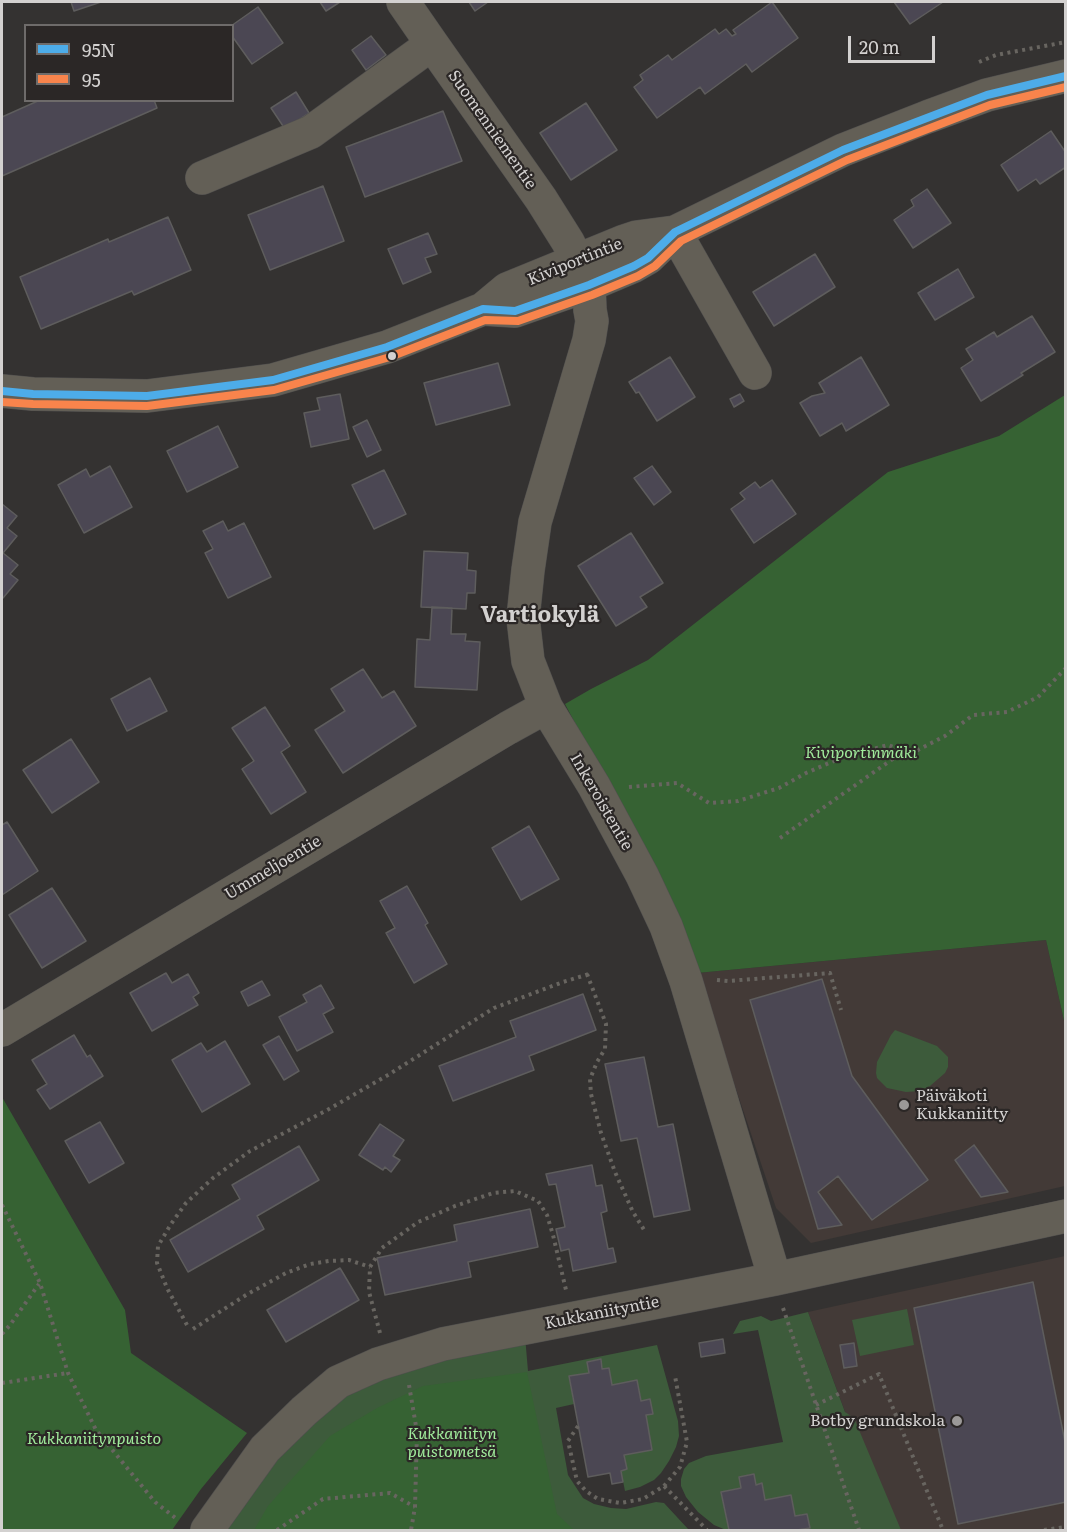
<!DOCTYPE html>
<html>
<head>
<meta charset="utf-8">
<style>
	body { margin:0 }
	#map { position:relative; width:1067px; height:1532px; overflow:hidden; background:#343231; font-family:Literata,serif }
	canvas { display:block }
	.frame { position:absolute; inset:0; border:3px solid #d3d1d0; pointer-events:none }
	.legend { position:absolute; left:24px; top:24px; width:210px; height:78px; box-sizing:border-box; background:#2b2726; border:2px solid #6e6b6a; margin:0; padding:8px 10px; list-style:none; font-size:18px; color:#d3d1d0 }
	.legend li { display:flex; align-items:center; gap:12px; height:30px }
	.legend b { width:30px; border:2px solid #6e6b6a }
	.scale { position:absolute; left:848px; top:36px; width:87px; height:27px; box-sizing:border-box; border:3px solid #d3d1d0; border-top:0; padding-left:8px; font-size:18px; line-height:21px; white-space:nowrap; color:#d3d1d0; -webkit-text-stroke:4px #2b2726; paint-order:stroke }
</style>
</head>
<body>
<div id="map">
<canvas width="1067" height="1532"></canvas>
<div class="frame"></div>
<ul class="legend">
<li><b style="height:8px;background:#4dace9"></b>95N</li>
<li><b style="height:8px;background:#f8844c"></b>95</li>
</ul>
<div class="scale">20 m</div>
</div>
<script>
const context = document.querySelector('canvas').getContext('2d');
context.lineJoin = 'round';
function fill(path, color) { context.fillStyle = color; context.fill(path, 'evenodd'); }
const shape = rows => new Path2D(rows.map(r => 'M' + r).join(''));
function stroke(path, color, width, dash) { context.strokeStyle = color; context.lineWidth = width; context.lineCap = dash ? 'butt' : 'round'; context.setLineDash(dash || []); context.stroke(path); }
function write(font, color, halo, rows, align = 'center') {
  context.font = font + ' Literata,serif'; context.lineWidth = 4.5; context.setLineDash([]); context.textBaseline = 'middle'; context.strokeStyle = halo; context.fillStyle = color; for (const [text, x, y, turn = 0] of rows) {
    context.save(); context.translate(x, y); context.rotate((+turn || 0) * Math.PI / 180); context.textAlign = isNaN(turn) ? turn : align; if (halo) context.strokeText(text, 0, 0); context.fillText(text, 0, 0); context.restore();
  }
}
fill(shape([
	[1046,940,1065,1025,1065,1186,811,1243,776,1208,697,973],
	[1065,1256,1065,1530,889,1530,808,1312]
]), '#433a37');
fill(shape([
	[895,1030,937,1046,948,1057,948,1067,945,1073,930,1086,920,1091,906,1092,887,1088,877,1078,876,1073,877,1062,891,1035],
	[907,1309,914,1345,860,1356,852,1320],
	[808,1312,845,1412,854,1418,901,1530,797,1530,810,1528,807,1514,795,1516,765,1500,762,1484,756,1485,753,1474,739,1477,741,1488,721,1492,729,1530,726,1530,714,1525,698,1512,686,1497,681,1486,681,1479,684,1469,689,1463,706,1456,783,1442,758,1330,733,1334,740,1321,761,1316,771,1321],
	[525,1336,528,1371,657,1345,678,1421,679,1436,676,1447,669,1461,661,1473,654,1480,640,1487,625,1491,621,1471,627,1469,624,1455,652,1449,637,1381,612,1385,609,1369,602,1369,601,1359,587,1362,589,1373,569,1377,574,1404,556,1408,568,1475,583,1498,594,1504,611,1508,626,1509,656,1502,664,1503,689,1530,221,1530,272,1454,346,1390]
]), '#3d5b3b');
fill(shape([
	[1065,395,1065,1025,1046,940,697,973,645,857,565,704,591,689,648,660,888,472,999,436],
	[2,1097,125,1310,131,1353,247,1433,201,1489,172,1530,2,1530],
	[527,1372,557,1514,574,1530,254,1530,268,1506,330,1436,377,1408,423,1386]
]), '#366233');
const building = shape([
	[71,2,101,2,74,11,71,2],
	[320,2,340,2,326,11,320,2],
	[469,2,488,2,475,11,469,2],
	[772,2,798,38,752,72,746,64,705,94,700,87,657,118,634,87,643,80,640,75,668,55,672,60,715,29,719,34,726,29,732,36,736,34,733,30,772,2],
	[894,2,943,2,910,24,894,2],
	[258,7,283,43,252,64,232,36,232,26,231,26,258,7],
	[371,36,386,55,366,70,352,50,371,36],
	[296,92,309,113,285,129,271,108,296,92],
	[40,100,154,100,157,108,2,176,2,117,40,100],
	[586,103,617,150,571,180,540,133,586,103],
	[443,111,462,161,365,197,346,147,443,111],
	[1051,131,1066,153,1066,167,1040,184,1036,179,1018,191,1001,165,1051,131],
	[323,186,344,241,270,270,248,215,323,186],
	[927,189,951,223,913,248,894,220,914,206,911,200,927,189],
	[168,217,191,270,134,295,132,291,41,329,20,277,108,239,109,242,168,217],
	[428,233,437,254,425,258,431,272,403,284,388,249,428,233],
	[815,254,835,287,774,326,753,292,815,254],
	[958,269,974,297,935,320,918,293,958,269],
	[1032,316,1055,352,1021,373,1023,375,981,401,961,368,973,360,966,349,994,332,997,337,1032,316],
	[670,357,695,397,657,421,639,392,636,393,629,382,670,357],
	[861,357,889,405,846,431,842,423,820,436,800,403,812,396,825,393,819,383,861,357],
	[498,363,510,405,436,425,424,383,498,363],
	[340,394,349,439,311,447,304,413,320,410,317,398,340,394],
	[740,394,744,401,734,407,730,399,740,394],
	[367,420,381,450,367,457,353,427,367,420],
	[218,426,238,467,187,492,167,451,218,426],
	[110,466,132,507,84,533,58,485,86,469,90,477,110,466],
	[652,466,671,492,654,505,634,478,652,466],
	[384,470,406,514,374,529,352,485,384,470],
	[772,480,796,514,754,543,731,509,745,499,740,493,755,482,760,488,772,480],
	[2,504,17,516,7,528,17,536,3,553,18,565,10,574,18,580,3,598,2,597,2,504],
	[223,521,228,531,244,523,271,577,228,598,205,553,213,549,203,531,223,521],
	[631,533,663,583,640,597,647,607,616,626,578,566,631,533],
	[424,551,468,553,467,570,476,571,475,593,467,593,466,609,421,607,424,551],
	[432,607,452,608,451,634,466,634,465,641,480,642,477,690,415,687,417,639,430,640,432,607],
	[363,669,382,698,394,691,416,726,343,773,315,730,345,711,331,689,363,669],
	[150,678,167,711,127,731,111,699,150,678],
	[265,707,290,746,281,752,306,792,271,814,242,769,254,761,232,728,265,707],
	[71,739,99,782,52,813,23,770,71,739],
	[7,822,38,871,2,895,2,825,7,822],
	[529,826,559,879,521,900,492,848,529,826],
	[407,886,428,923,425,925,447,964,414,983,386,933,395,928,380,901,407,886],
	[52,888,86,941,42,968,9,915,52,888],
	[166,973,172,983,188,974,199,993,193,997,198,1005,152,1031,130,993,166,973],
	[822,979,852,1076,928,1180,872,1220,838,1176,818,1192,842,1225,818,1229,750,1000,822,979],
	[262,981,270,995,248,1006,241,992,262,981],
	[321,985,334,1008,323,1014,333,1032,297,1051,279,1017,307,1002,303,995,321,985],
	[583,994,596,1030,529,1056,534,1070,453,1101,439,1066,516,1037,510,1021,583,994],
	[74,1035,87,1057,90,1055,103,1076,50,1109,37,1090,47,1084,32,1060,74,1035],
	[279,1036,299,1071,284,1080,263,1045,279,1036],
	[225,1041,250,1084,202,1112,172,1060,201,1043,207,1052,225,1041],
	[644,1057,658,1127,673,1124,690,1210,654,1217,637,1138,621,1141,605,1064,644,1057],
	[100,1122,124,1163,89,1183,65,1141,100,1122],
	[380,1124,404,1140,393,1156,400,1160,391,1172,385,1167,383,1170,359,1155,380,1124],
	[974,1145,1008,1192,981,1197,955,1160,974,1145],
	[299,1146,319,1180,257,1216,264,1229,188,1272,170,1240,240,1199,232,1185,299,1146],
	[592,1165,596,1186,602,1185,607,1211,601,1213,608,1249,613,1248,616,1262,573,1271,569,1249,561,1251,556,1229,565,1227,556,1184,549,1185,546,1174,592,1165],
	[530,1209,538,1247,468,1262,471,1277,385,1295,377,1258,457,1241,454,1225,530,1209],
	[340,1268,359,1300,286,1342,267,1310,340,1268],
	[1033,1282,1066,1447,1066,1502,958,1524,914,1308,1033,1282],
	[723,1339,725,1353,701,1357,699,1343,723,1339],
	[854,1343,857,1366,844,1368,840,1345,854,1343],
	[601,1359,602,1369,609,1368,612,1385,637,1380,641,1401,650,1399,653,1414,646,1415,652,1450,624,1455,627,1469,621,1471,623,1482,612,1484,610,1473,588,1477,569,1376,589,1373,587,1362,601,1359],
	[754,1474,756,1485,762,1483,765,1500,791,1495,795,1516,807,1514,810,1528,797,1530,729,1530,721,1492,741,1488,739,1477,754,1474]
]);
fill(building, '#4b4753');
stroke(building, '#5e5d5d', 1.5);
const minor = shape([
	[403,2,432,44,541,199,568,242,589,285,590,310,592,321,589,340,535,522,528,570,523,618,528,661,546,707,594,786,642,875,666,926,686,981,775,1279],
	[202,178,311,132,432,44],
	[675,232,755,373],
	[483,309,515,311,589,285,634,266,648,258,675,232,843,150,927,117,987,95,1066,76],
	[2,391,33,394,147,396,273,380,387,347,483,309,507,289,622,242,637,237,675,232],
	[2,1030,508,728,546,707],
	[207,1530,265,1449,304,1411,338,1382,378,1364,443,1344,775,1279,1066,1216]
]);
stroke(minor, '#504f4e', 34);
stroke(shape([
	[979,62,996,55,1066,42],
	[629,787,677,783,709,803,738,801,779,788,806,773,843,757,888,745,904,751],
	[780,838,904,751,914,752,945,736,973,715,1007,712,1038,697,1066,668],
	[587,974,606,1024,605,1049,597,1062,590,1079,591,1094,601,1133,615,1172,633,1212,646,1233],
	[717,980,728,981,830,973,841,1010],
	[2,1205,40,1283,68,1373,96,1430,155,1502,178,1520],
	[783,1308,859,1530],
	[187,1325,167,1288,157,1263,158,1246,171,1224,186,1203,213,1178,250,1151,329,1109,388,1075,494,1008,563,982,589,974],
	[193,1329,246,1295,286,1273,310,1264,329,1261,349,1260,370,1267],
	[380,1333,369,1292,370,1267,382,1248,418,1222,455,1206,493,1193,515,1191,538,1201,547,1215,553,1235,566,1290],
	[2,1334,10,1325,39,1284],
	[2,1383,68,1373],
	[409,1385,417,1432,415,1507,411,1530],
	[816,1405,879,1374,943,1530],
	[578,1426,568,1441,577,1481,586,1491,598,1499,620,1503,643,1499,664,1486,707,1530],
	[664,1486,680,1467,687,1442,675,1376],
	[277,1530,323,1499,390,1493,415,1507],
	[1044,1530,1066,1527]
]), '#686560', 4, [3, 4.5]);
stroke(minor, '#635f56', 33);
stroke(shape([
	[2,391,33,394,147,396,273,380,387,347,483,309,515,311,589,285,634,266,648,258,675,232,843,150,987,95,1066,76]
]), '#4dace9', 8);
stroke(shape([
	[2,402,33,404,147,406,274,390,390,357,485,320,518,321,592,295,638,276,655,266,681,241,847,160,990,105,1066,87]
]), '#f8844c', 8);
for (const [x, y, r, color] of [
	[392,356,5,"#d3d1d0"],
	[904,1105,6,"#9b9998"],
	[957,1421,6,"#9b9998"]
]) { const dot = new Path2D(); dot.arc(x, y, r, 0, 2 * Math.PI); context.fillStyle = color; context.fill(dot); stroke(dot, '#2b2726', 2); }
write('16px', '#d3d1d0', '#2b2726', [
	["Suomenniementie",492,130,55],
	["Kiviportintie",575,262,-22],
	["Inkeroistentie",601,802,60],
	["Ummeljoentie",273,868,-31],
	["Kukkaniityntie",602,1313,-11]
]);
write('italic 16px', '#a0eb9b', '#2b2726', [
	["Kiviportinmäki",861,753],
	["Kukkaniityn",452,1434],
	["puistometsä",452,1452],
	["Kukkaniitynpuisto",94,1439]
]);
write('16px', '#d3d1d0', '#2b2726', [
	["Päiväkoti",916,1096],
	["Kukkaniitty",916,1114],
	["Botby grundskola",945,1421,"right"]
], 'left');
write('bold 22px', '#d3d1d0', '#2b2726', [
	["Vartiokylä",540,616]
]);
</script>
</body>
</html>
